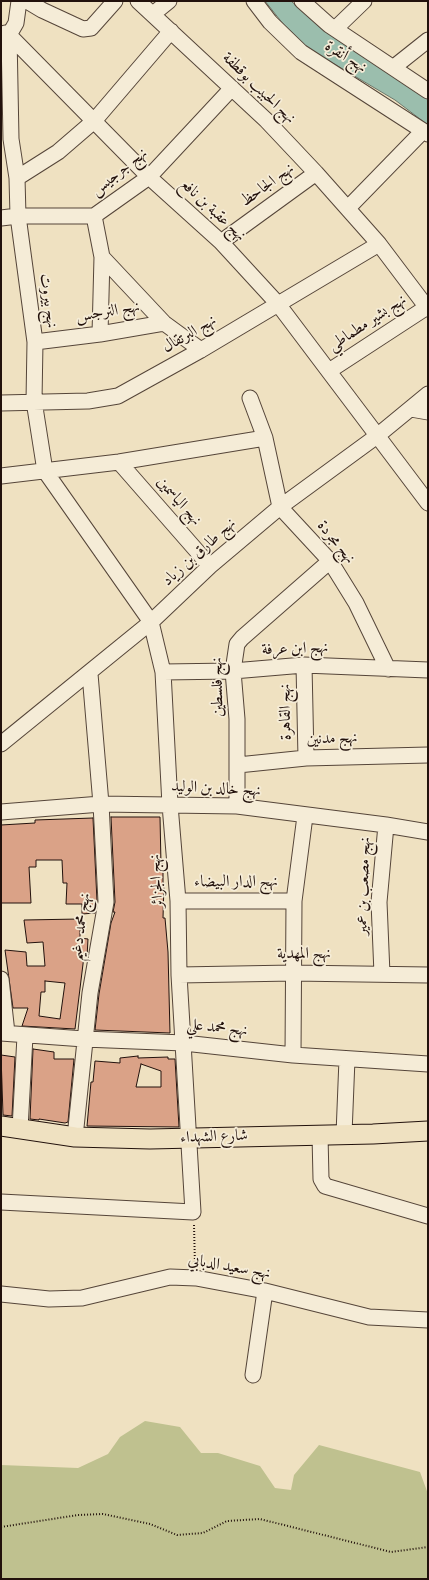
<!DOCTYPE html>
<html>
<head>
<meta charset="utf-8">
<style>
	body { margin:0 }
	#map { position:relative; width:429px; height:1580px; overflow:hidden; background:#efe1c1; font-family:Vollkorn,serif }
	canvas { display:block }
	.frame { position:absolute; inset:0; border:2px solid #22110c; pointer-events:none }
</style>
</head>
<body>
<div id="map">
<canvas width="429" height="1580"></canvas>
<div class="frame"></div>
</div>
<script>
const context = document.querySelector('canvas').getContext('2d');
context.lineJoin = 'round';
function fill(path, color) { context.fillStyle = color; context.fill(path, 'evenodd'); }
const shape = rows => new Path2D(rows.map(r => 'M' + r).join(''));
function stroke(path, color, width, dash) { context.strokeStyle = color; context.lineWidth = width; context.lineCap = dash ? 'butt' : 'round'; context.setLineDash(dash || []); context.stroke(path); }
function write(font, color, halo, rows, align = 'center') {
  context.font = font + ' Vollkorn,Amiri,serif'; context.lineWidth = 3.5; context.setLineDash([]); context.textBaseline = 'middle'; context.strokeStyle = halo; context.fillStyle = color; for (const [text, x, y, turn = 0] of rows) {
    context.save(); context.translate(x, y); context.rotate((+turn || 0) * Math.PI / 180); context.textAlign = isNaN(turn) ? turn : align; if (halo) context.strokeText(text, 0, 0); context.fillText(text, 0, 0); context.restore();
  }
}
fill(shape([
	[145,1421,180,1427,201,1453,218,1453,260,1466,275,1488,291,1490,294,1475,319,1445,420,1472,428,1494,428,1579,1,1579,1,1465,78,1468,108,1454,120,1437]
]), '#bfc18f');
const water = shape([
	[265,1,291,1,323,30,428,98,428,125,395,100,309,49,284,25,265,1]
]);
fill(water, '#9bbead');
stroke(water, '#6b796d', 1);
const building = shape([
	[111,817,160,817,161,864,163,864,163,883,164,883,163,918,165,918,168,952,170,1033,95,1030,99,994,111,923,115,912,113,912,115,902,111,817],
	[93,818,97,901,95,913,82,914,82,904,66,904,67,883,63,883,62,860,36,860,36,867,29,867,31,903,1,903,1,825,35,823,35,820,93,818],
	[80,919,80,938,88,939,87,957,84,956,75,1029,22,1026,28,1008,13,1008,5,950,26,952,27,966,45,966,43,942,27,943,24,920,80,919],
	[45,981,65,983,60,1019,39,1016,41,992,45,992,45,981],
	[33,1049,54,1052,54,1059,74,1059,68,1122,65,1123,39,1119,39,1120,30,1119,33,1049],
	[1,1055,15,1057,12,1116,3,1115,1,1055],
	[138,1056,138,1058,168,1057,168,1059,175,1059,179,1127,87,1126,91,1082,93,1082,95,1061,120,1063,120,1058,138,1056],
	[141,1064,161,1071,161,1087,136,1087,141,1064]
]);
fill(building, '#daa287');
stroke(building, '#22110c', 1);
const minor = shape([
	[27,1,42,10,83,29,91,28,115,1],
	[138,1,266,120,316,173,379,244,428,309],
	[254,1,270,22,301,52,428,134],
	[302,1,329,25,428,91],
	[153,14,169,1],
	[336,28,364,1],
	[5,33,9,35,149,177,221,242,278,304,428,503],
	[394,67,428,40],
	[17,178,58,152,94,121,171,31],
	[348,208,423,131],
	[94,216,102,257,100,334],
	[1,218,18,216,94,216,149,177,232,88],
	[221,242,316,173],
	[102,257,164,323,201,350],
	[35,342,100,334,164,323],
	[329,371,427,307],
	[250,398,265,438],
	[1,403,88,401,118,396,201,350,379,244],
	[411,409,428,412],
	[119,462,210,566],
	[1,476,119,462,265,438,280,507,330,561,356,603,388,669],
	[304,665,306,758],
	[163,672,233,671,304,665,428,670],
	[1,744,151,622,210,566,280,507,377,436,428,394],
	[238,765,306,758,428,755],
	[237,806,237,719,233,671,237,644,242,638,330,561],
	[1,812,101,804,237,806,386,825,428,832],
	[178,901,294,901],
	[382,974,379,902,386,825],
	[179,975,293,973,428,975],
	[1,979,7,1033],
	[1,1033,84,1039,184,1043,293,1055,428,1064],
	[293,1055,294,901,305,816],
	[20,1129,25,1036],
	[344,1134,347,1059],
	[320,1135,321,1179,325,1186,428,1216],
	[75,1137,90,993,106,902,101,804,90,674],
	[1,1202,193,1212,179,975,178,901,170,805,163,672,151,622,45,471,34,401,35,342,18,216,17,178,11,139,9,35,16,23,19,1],
	[1,1294,49,1299,82,1298,170,1277,196,1278,265,1291,369,1317,428,1320],
	[253,1375,265,1291]
]);
const major = shape([
	[1,1126,75,1137,150,1139,373,1134,428,1131]
]);
stroke(minor, '#554539', 17);
stroke(major, '#22110c', 21);
stroke(shape([
	[194,1225,195,1266],
	[1,1527,78,1515,103,1514,150,1524,177,1535,203,1533,227,1521,260,1519,391,1552,428,1547]
]), '#22110c', 2, [1, 2]);
stroke(minor, '#f5ecd7', 15);
stroke(major, '#efe1c1', 19);
write('16px', '#22110c', '#f5ecd7', [
	["نهج أنقرة",345,58,32],
	["نهج الحبيب بوقطفة",258,89,44],
	["نهج جرجيس",120,173,-38],
	["نهج الجاحظ",268,186,-36],
	["نهج عقبة بن نافع",212,211,43],
	["نهج بيروت",47,301,82],
	["نهج النرجس",108,313,-9],
	["نهج بشير مطماطي",368,324,-33],
	["نهج البرتقال",190,335,-30],
	["نهج الياسمين",178,502,49],
	["نهج مجردة",335,543,51],
	["نهج طارق بن زياد",200,553,-42],
	["نهج ابن عرفة",295,650,-2],
	["نهج فلسطين",219,687,-91],
	["نهج القاهرة",287,712,-91],
	["نهج مدنين",332,740,-2],
	["نهج خالد بن الوليد",216,790,3],
	["نهج الجزائر",158,881,-94],
	["نهج الدار البيضاء",236,883],
	["نهج مصعب بن عمير",365,886,-88],
	["نهج محمد دغيم",82,927,-82],
	["نهج المهدية",304,955],
	["نهج محمد علي",217,1029,6],
	["شارع الشهداء",214,1138,-2],
	["نهج سعيد الدبابي",229,1268,10]
]);
</script>
</body>
</html>
